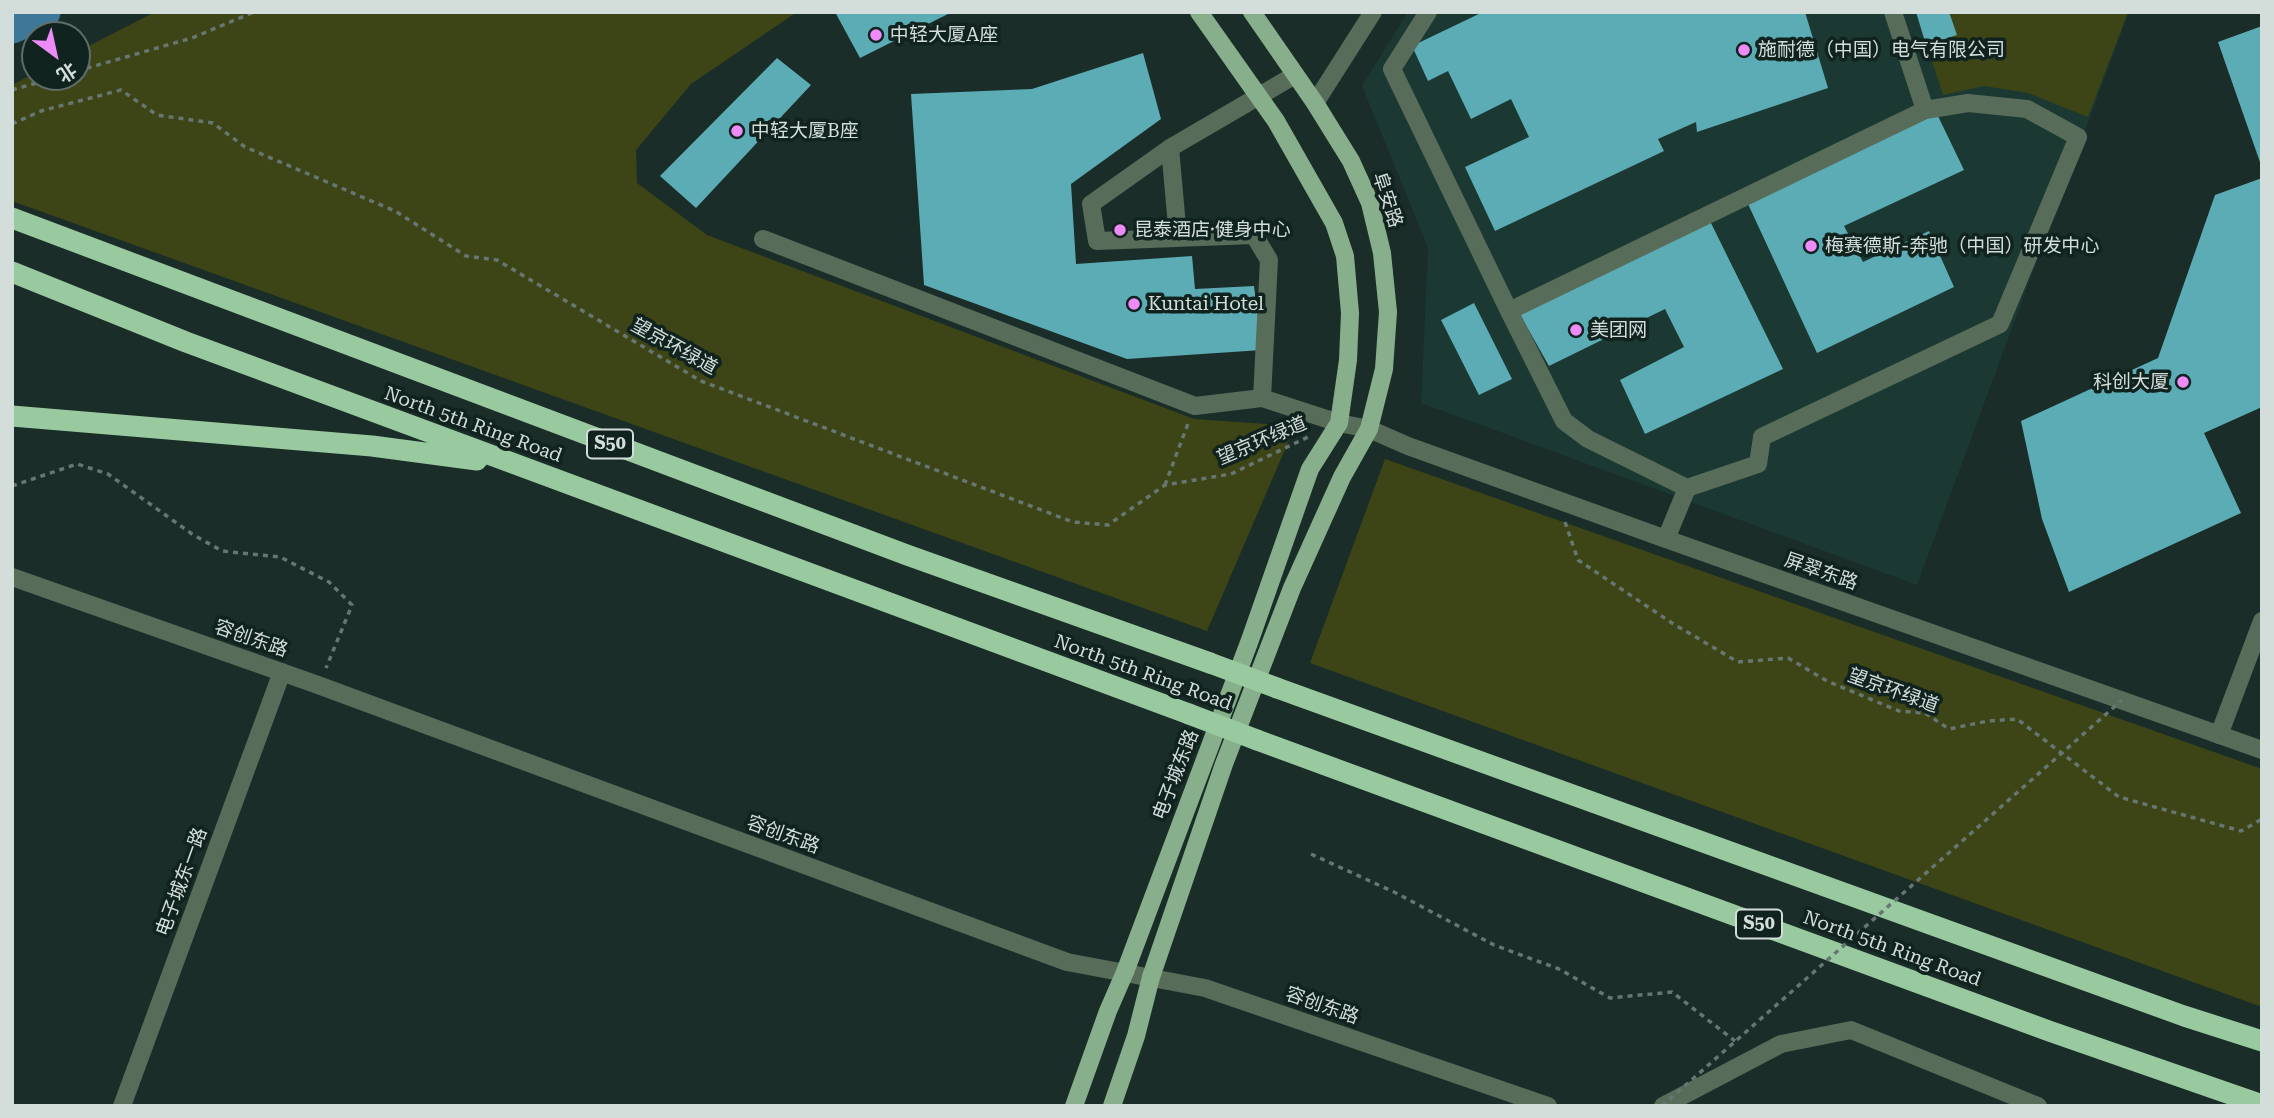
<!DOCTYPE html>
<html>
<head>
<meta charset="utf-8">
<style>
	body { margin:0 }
	#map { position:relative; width:2274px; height:1118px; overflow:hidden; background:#1a2d28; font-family:"Roboto Serif","Noto Sans SC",serif }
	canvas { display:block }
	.frame { position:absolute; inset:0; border:14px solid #d3dedb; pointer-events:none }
	.north { position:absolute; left:21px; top:21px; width:70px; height:70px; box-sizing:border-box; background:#11231f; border:2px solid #5f6e6a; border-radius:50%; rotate:147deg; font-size:19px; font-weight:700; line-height:28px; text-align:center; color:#d3dedb }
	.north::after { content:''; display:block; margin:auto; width:24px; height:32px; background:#ed8cf9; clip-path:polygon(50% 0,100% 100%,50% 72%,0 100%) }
</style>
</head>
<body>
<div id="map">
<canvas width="2274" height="1118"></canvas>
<div class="frame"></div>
<div class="north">北</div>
</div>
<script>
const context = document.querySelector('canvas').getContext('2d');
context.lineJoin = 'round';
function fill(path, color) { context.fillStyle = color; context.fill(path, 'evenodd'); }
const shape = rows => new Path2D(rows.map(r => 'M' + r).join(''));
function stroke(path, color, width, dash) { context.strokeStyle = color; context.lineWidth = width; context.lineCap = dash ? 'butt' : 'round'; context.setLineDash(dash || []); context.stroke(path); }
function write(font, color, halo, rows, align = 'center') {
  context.font = font + ' "Roboto Serif","Noto Sans SC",serif'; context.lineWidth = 7; context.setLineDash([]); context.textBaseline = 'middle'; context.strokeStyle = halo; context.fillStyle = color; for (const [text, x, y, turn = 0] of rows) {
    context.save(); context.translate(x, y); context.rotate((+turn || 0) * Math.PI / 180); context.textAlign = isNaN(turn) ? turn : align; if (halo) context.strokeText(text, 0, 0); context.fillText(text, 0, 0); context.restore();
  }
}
fill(shape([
	[1408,12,2129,12,1917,585,1421,403,1428,248,1362,86]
]), '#1c3832');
fill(shape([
	[155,12,797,12,691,84,636,150,637,183,707,235,1194,419,1295,426,1207,631,12,201,12,85,35,73,35,77,77,77,77,52],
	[1916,12,2128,12,2088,117,2028,93,1984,86,1943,95],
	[1385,459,2262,769,2262,1007,1310,663]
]), '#3d4516');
stroke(shape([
	[12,26,43,12]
]), '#3d7899', 35);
fill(shape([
	[835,12,952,12,860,58],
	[1483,12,1805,12,1828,88,1697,132,1696,122,1658,139,1664,151,1495,231,1465,167,1529,137,1511,99,1471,119,1448,71,1428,81,1412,46],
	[1916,12,1949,12,1957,35,1926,45],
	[2262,26,2262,164,2261,165,2218,42],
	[1143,53,1161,119,1071,184,1076,264,1192,256,1195,289,1254,286,1262,350,1127,359,924,285,911,94,1032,89],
	[777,58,811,85,696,208,660,176],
	[1937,114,1964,170,1844,226,1863,262,1929,231,1954,287,1817,353,1748,204],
	[2262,178,2262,407,2204,433,2241,513,2069,592,2042,519,2021,421,2158,358,2215,195],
	[1709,219,1783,369,1645,434,1620,380,1684,347,1665,309,1549,366,1519,313],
	[1474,303,1512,379,1479,395,1441,320]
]), '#5cacb6');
stroke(shape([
	[77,71,192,38,254,12],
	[12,90,57,77],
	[12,124,41,111,121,90,157,115,213,123,245,147,395,211,466,256,497,260,701,381,1073,522,1108,525,1165,485,1231,474,1308,437],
	[1165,485,1189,421],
	[12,486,77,464,108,474,192,534,222,551,280,557,329,582,352,605,326,668],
	[1565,522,1578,560,1672,623,1738,662,1788,658,1827,681,1899,711,1925,713,1949,729,1988,721,2017,719,2119,797,2241,831,2262,819],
	[1311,854,1396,893,1494,945,1559,969,1610,998,1672,992,1735,1041]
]), '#677672', 3.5, [5, 5]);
stroke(shape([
	[1428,12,1392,69,1509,311],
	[1893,12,1925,110],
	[1295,75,1170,148,1091,204,1097,241,1254,235,1269,260,1262,398,1339,423,1369,429,1408,446,1666,539,2262,750],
	[1315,103,1373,12],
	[1170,148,1178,237],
	[763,239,1195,406,1262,398],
	[1666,539,1687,488,1758,464,1762,437,2000,324,2078,137,2027,109,1968,103,1925,110,1509,311,1564,421,1588,439,1687,488],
	[12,577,318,685,1067,962,1205,988,1548,1106],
	[2219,735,2262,621],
	[122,1106,282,672],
	[1663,1106,1781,1044,1851,1030,2038,1106]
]), '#586c5a', 18);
stroke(shape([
	[1074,1106,1108,1011,1125,972,1250,640,1310,469,1339,423,1348,360,1350,313,1345,256,1334,223,1276,121,1199,12],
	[1112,1106,1136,1036,1151,977,1224,764,1292,588,1342,477,1369,429,1384,369,1388,312,1382,253,1370,203,1351,161,1315,103,1252,12]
]), '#87af8b', 18);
stroke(shape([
	[12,218,907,555,1210,663],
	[12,272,186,342,1189,714],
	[12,416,372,446,477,460],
	[1277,688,2184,1016,2262,1041],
	[1257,740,2049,1031,2262,1105]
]), '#99ca9f', 21);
stroke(shape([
	[1662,1106,2122,700]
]), '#677672', 3.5, [5, 5]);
stroke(shape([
	[1210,663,1277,688],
	[1189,714,1257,740]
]), '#99ca9f', 21);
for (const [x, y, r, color] of [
	[876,35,7,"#ed8cf9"],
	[1744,50,7,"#ed8cf9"],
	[737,131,7,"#ed8cf9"],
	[1120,230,7,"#ed8cf9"],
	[1811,246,7,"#ed8cf9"],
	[1134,304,7,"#ed8cf9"],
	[1576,330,7,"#ed8cf9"],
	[2183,382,7,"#ed8cf9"]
]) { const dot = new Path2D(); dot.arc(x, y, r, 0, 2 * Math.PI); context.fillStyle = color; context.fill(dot); stroke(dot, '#11231f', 2.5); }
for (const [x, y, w] of [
	[610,444,46],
	[1759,924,46]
]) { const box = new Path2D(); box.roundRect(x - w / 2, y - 14.5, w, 29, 5); context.fillStyle = '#11231f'; context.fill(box); stroke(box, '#d3dedb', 2); }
write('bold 18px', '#d3dedb', null, [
	["S50",610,444],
	["S50",1759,924]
]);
write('19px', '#d3dedb', '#11231f', [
	["中轻大厦A座",890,35],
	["施耐德（中国）电气有限公司",1758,50],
	["中轻大厦B座",751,131],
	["昆泰酒店·健身中心",1134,230],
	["梅赛德斯-奔驰（中国）研发中心",1825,246],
	["Kuntai Hotel",1148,304],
	["美团网",1590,330],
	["科创大厦",2169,382,"right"]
], 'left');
write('19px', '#d3dedb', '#11231f', [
	["阜安路",1387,200,72],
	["望京环绿道",674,347,29],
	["North 5th Ring Road",473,425,20],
	["望京环绿道",1262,441,-23],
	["屏翠东路",1821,572,19],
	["容创东路",251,639,19],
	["North 5th Ring Road",1143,673,20],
	["望京环绿道",1893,691,20],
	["电子城东路",1176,775,-69],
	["容创东路",783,835,20],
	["电子城东一路",182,882,-70],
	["North 5th Ring Road",1892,949,20],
	["容创东路",1322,1006,19]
]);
</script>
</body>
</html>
